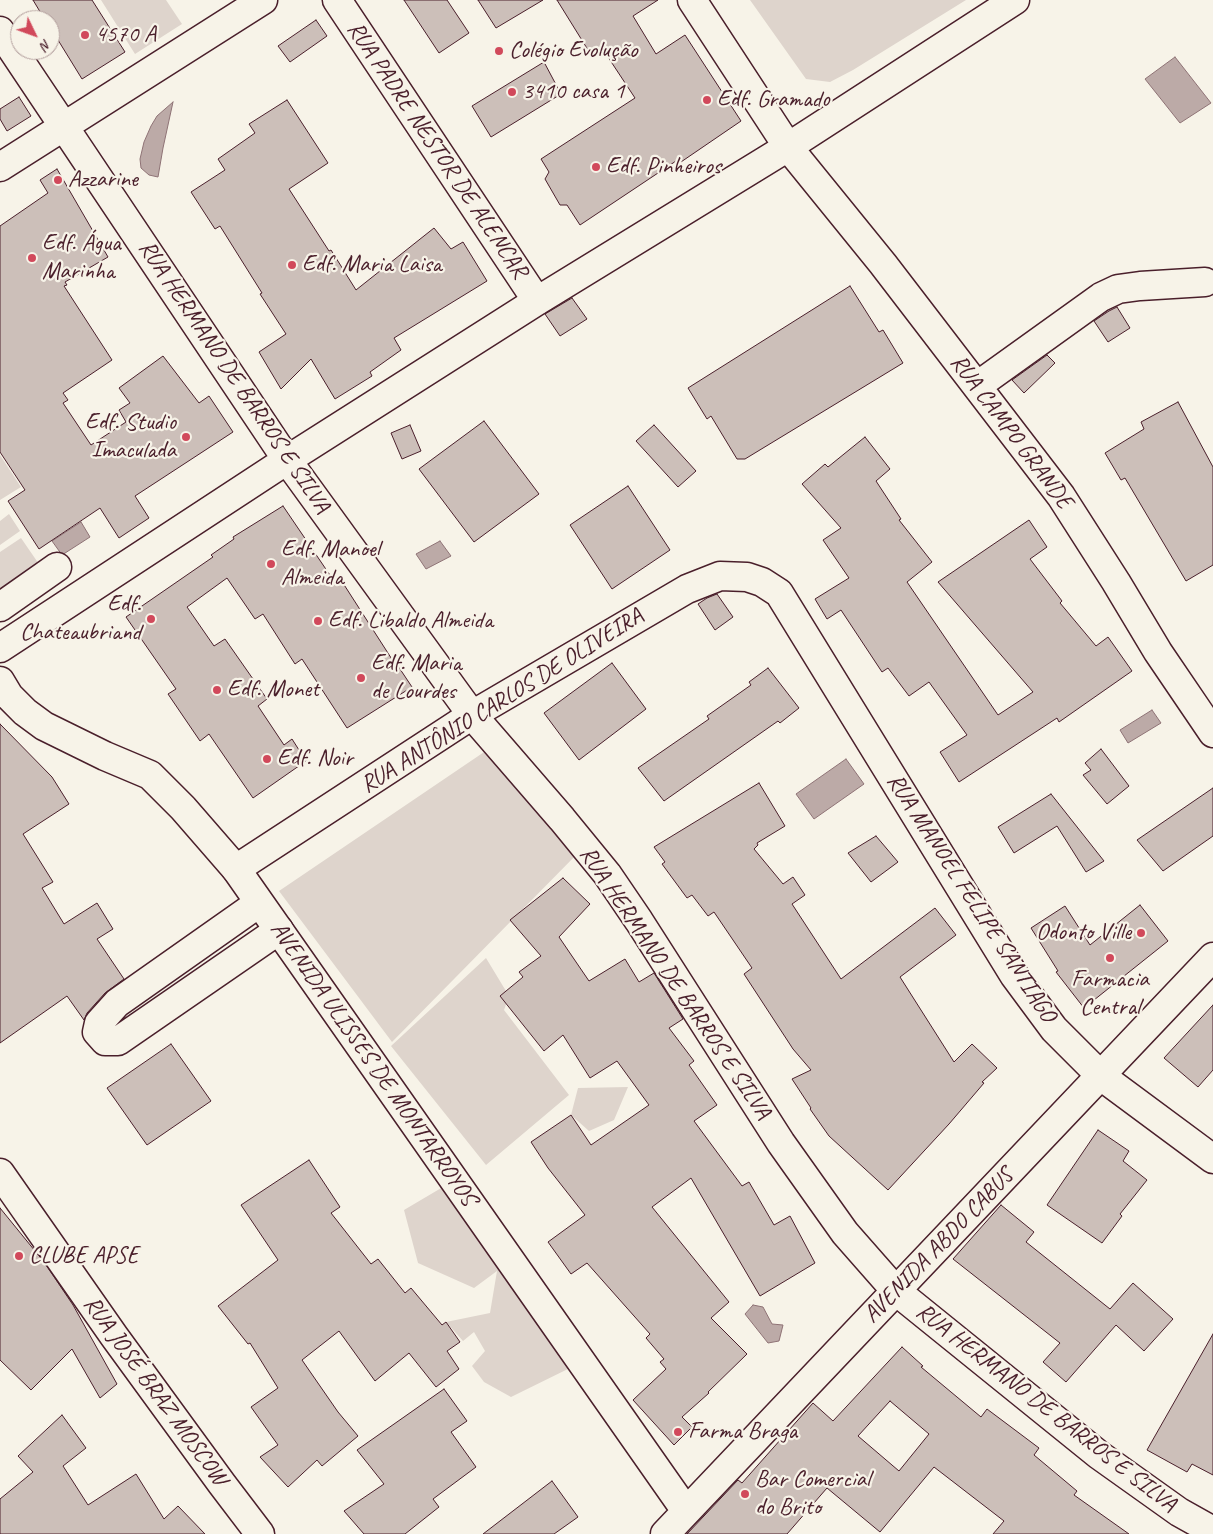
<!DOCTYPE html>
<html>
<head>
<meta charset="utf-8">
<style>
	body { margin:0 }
	#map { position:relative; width:1213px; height:1534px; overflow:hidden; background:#f7f3e8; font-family:Caveat,sans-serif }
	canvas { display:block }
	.north { position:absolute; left:10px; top:10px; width:50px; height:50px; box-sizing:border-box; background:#f7f3e8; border:1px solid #b29e9c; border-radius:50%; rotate:132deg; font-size:14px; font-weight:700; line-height:20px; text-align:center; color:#4a1f2b }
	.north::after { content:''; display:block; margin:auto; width:18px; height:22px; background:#d1495b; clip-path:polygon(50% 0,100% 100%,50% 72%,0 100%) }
</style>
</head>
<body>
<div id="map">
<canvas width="1213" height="1534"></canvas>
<div class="north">N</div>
</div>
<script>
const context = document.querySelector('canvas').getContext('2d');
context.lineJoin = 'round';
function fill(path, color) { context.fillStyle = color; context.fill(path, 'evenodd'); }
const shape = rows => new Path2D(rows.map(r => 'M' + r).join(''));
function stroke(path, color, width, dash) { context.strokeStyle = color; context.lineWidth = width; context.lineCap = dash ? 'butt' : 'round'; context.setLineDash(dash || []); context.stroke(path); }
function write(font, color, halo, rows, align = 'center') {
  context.font = font + ' Caveat,sans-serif'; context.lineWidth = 4.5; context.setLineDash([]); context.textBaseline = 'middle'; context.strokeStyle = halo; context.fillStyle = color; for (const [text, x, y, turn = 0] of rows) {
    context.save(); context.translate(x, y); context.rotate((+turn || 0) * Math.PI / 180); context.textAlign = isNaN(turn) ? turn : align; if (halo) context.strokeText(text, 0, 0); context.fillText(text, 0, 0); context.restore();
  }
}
fill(shape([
	[101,0,166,0,182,24,135,54],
	[750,0,966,0,853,70,830,82,806,79],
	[0,455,21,487,0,500],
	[9,514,20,531,0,545,0,521],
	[21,538,52,583,0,618,0,552],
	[493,746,580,851,392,1042,279,891],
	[486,958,509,996,504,1010,569,1095,486,1165,391,1046],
	[628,1087,614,1120,589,1131,571,1115,578,1088],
	[448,1184,576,1365,511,1397,484,1382,472,1366,485,1351,474,1332,463,1341,446,1322,490,1313,497,1271,474,1288,418,1263,404,1210]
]), '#ded4cc');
const water = shape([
	[1175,57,1211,103,1180,123,1145,79,1175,57],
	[173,102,163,148,158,177,149,175,141,168,140,159,144,142,151,126,157,116,173,102],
	[81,522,90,537,62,555,52,541,81,522],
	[440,541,451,556,426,569,416,554,440,541],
	[1152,710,1161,723,1128,743,1120,730,1152,710],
	[846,759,864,784,814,819,796,794,846,759],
	[753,1305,763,1307,772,1324,783,1325,779,1341,768,1343,745,1314,753,1305]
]);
fill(water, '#bcaaa7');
stroke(water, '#8e7275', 1);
const building = shape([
	[33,0,92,0,125,52,82,79,50,27,50,20,45,20,33,0],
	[404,0,447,0,469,33,439,53,404,0],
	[478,0,543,0,496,28,478,0],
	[557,0,658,0,633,16,656,54,685,35,741,121,678,164,676,161,580,225,567,205,560,205,545,179,549,172,541,159,635,98,604,51,593,58,557,0],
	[316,20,327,36,290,62,278,46,316,20],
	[544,62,561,94,491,137,472,106,544,62],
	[19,97,31,116,7,131,0,119,0,109,19,97],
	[287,100,328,163,289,189,329,251,331,250,356,290,434,228,451,249,463,242,487,281,394,338,401,350,370,372,372,376,335,399,311,359,281,389,259,352,286,334,260,294,262,293,220,226,215,229,191,192,225,170,218,159,255,133,249,124,287,100],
	[57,169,108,257,65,282,67,285,64,286,112,360,63,393,68,400,63,403,91,445,126,422,119,410,130,403,119,388,163,356,199,403,209,396,233,432,135,496,149,518,119,538,100,508,39,549,8,501,25,490,0,452,0,226,48,193,40,180,57,169],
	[850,286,879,332,883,330,903,363,745,459,737,459,711,416,707,419,688,388,850,286],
	[572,298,587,319,560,336,545,314,572,298],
	[1117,307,1130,328,1108,342,1094,321,1109,311,1117,307],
	[1047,355,1055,363,1024,393,1012,380,1047,355],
	[1178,402,1213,467,1213,565,1186,581,1125,478,1121,480,1105,453,1144,429,1141,422,1178,402],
	[484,421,539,494,474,542,419,469,484,421],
	[410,425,421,451,402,459,391,433,410,425],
	[654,425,696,471,678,487,636,441,654,425],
	[865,437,890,469,876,481,901,519,899,520,932,562,907,582,998,715,1033,692,938,582,1029,520,1047,547,1030,559,1062,601,1060,603,1096,646,1108,637,1132,671,1059,722,1057,718,959,782,940,752,967,735,929,682,909,696,888,668,882,672,841,610,827,619,815,599,849,578,823,540,841,528,802,484,825,464,828,467,865,437],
	[628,486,670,550,612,589,570,525,628,486],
	[283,506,336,584,341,580,395,664,396,663,412,687,347,728,302,659,295,664,263,614,255,619,227,578,187,607,214,646,225,639,267,699,258,706,284,745,292,739,306,761,253,798,209,734,200,741,168,694,176,689,126,617,213,557,211,555,234,539,233,537,283,506],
	[717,594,733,617,715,630,698,604,707,598,717,594],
	[612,663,646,709,579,760,544,713,612,663],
	[768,668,799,708,780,723,778,721,664,801,638,768,709,719,707,716,751,685,749,682,768,668],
	[0,724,52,777,69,804,23,834,53,882,42,888,64,924,97,903,113,929,97,939,124,979,105,993,87,1013,84,1020,67,996,0,1043,0,724],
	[1101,749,1129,786,1107,804,1083,775,1091,770,1085,763,1101,749],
	[759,783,785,826,757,843,758,845,754,849,783,884,793,877,805,895,792,904,841,979,935,908,956,935,900,977,954,1062,972,1044,997,1068,982,1082,984,1083,949,1124,888,1190,829,1136,810,1109,811,1108,792,1079,811,1070,793,1049,744,974,752,968,714,912,708,916,692,895,687,898,662,864,665,862,654,847,759,783],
	[1213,788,1213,836,1163,871,1137,840,1213,788],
	[1051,794,1104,861,1086,872,1057,826,1014,853,998,827,1051,794],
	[876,836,898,862,871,882,848,853,876,836],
	[563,878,590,904,559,937,589,981,625,959,639,982,654,973,683,1019,669,1028,694,1061,689,1065,717,1105,694,1121,742,1186,749,1182,774,1225,790,1216,815,1263,760,1296,691,1178,652,1207,729,1302,711,1318,747,1354,708,1392,709,1393,682,1417,692,1427,674,1445,633,1400,666,1369,660,1362,664,1359,646,1338,650,1334,587,1263,571,1274,548,1242,585,1215,548,1168,531,1142,571,1115,591,1145,649,1105,617,1061,590,1078,563,1035,544,1051,500,996,523,977,519,972,541,956,510,920,563,878],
	[1140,905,1168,941,1084,1008,1056,972,1058,971,1031,928,1065,906,1090,945,1140,905],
	[1213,1005,1213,1070,1198,1087,1164,1058,1213,1005],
	[171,1044,211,1101,147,1145,107,1088,171,1044],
	[1098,1130,1129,1151,1123,1161,1147,1180,1120,1214,1122,1216,1102,1243,1047,1205,1098,1130],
	[309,1160,340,1207,331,1213,371,1264,378,1259,405,1293,411,1288,442,1325,446,1322,460,1342,447,1351,459,1369,436,1387,409,1353,375,1381,339,1331,302,1360,338,1412,358,1436,322,1466,317,1460,288,1487,260,1457,278,1445,251,1407,278,1388,250,1343,248,1344,218,1306,278,1260,241,1205,309,1160],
	[1001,1205,1034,1232,1026,1242,1110,1309,1133,1283,1173,1319,1144,1351,1116,1325,1066,1382,1043,1362,1060,1343,953,1259,1001,1205],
	[0,1208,44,1262,73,1305,117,1384,100,1398,72,1349,31,1390,0,1360,0,1208],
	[1213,1334,1213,1475,1192,1464,1187,1472,1147,1450,1213,1334],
	[902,1347,923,1366,921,1367,981,1417,987,1409,1039,1448,1034,1455,1077,1491,1074,1495,1129,1534,993,1534,1004,1521,934,1467,880,1532,827,1488,787,1534,687,1534,738,1480,742,1483,813,1403,833,1421,902,1347],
	[890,1401,929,1434,899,1471,858,1436,890,1401],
	[444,1389,467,1421,451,1432,476,1467,433,1499,439,1507,405,1534,364,1534,344,1511,384,1484,357,1450,444,1389],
	[62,1415,86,1448,63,1466,88,1505,136,1474,164,1519,178,1506,205,1534,0,1534,0,1499,33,1472,18,1456,62,1415],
	[552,1481,578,1517,554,1534,483,1534,552,1481]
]);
fill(building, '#ccbfb9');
stroke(building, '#4a1f2b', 1);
const minor = shape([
	[337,0,537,301],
	[692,0,788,147,883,264,1061,496,1116,582,1158,652,1213,733],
	[0,31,287,460,472,715,562,819,607,874,639,921,781,1143,845,1233,896,1291,1099,1455,1179,1512,1213,1531],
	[0,167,263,0],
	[977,386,1101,297,1118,289,1140,286,1205,282],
	[0,607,57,567],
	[0,648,287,460,537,301,788,147,1015,0],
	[236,869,472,715,687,589,720,576,747,577,762,582,779,593,1014,975,1054,1029,1101,1076,1213,1159],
	[259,903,117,1003,99,1023,97,1032,105,1041,118,1041,279,930],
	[0,1173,114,1336,222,1484,260,1534]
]);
const major = shape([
	[0,681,9,696,25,712,44,726,105,756,150,775,183,808,236,869,686,1511],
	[665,1534,1213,957]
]);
stroke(minor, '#4a1f2b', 31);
stroke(major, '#4a1f2b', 31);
stroke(minor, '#f7f3e8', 28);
stroke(major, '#f7f3e8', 28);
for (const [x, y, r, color] of [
	[85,35,5,"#d1495b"],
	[499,51,5,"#d1495b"],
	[512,92,5,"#d1495b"],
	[707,100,5,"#d1495b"],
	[596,167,5,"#d1495b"],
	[58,180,5,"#d1495b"],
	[32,258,5,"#d1495b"],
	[292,265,5,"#d1495b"],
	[186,437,5,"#d1495b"],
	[271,564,5,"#d1495b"],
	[151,619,5,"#d1495b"],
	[318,621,5,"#d1495b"],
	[361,678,5,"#d1495b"],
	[217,690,5,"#d1495b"],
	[267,759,5,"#d1495b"],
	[1141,933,5,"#d1495b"],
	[1110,958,5,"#d1495b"],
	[19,1256,5,"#d1495b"],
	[678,1432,5,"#d1495b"],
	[745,1494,5,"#d1495b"]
]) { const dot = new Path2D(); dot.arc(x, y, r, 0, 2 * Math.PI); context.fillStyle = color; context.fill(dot); stroke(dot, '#f7f3e8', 2); }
write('24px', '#4a1f2b', '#f7f3e8', [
	["4570 A",95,35],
	["Colégio Evolução",509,51],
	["3410 casa 1",522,92],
	["Edf. Gramado",717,100],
	["Edf. Pinheiros",606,167],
	["Azzarine",68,180],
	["Edf. Água",42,244],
	["Marinha",42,272],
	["Edf. Maria Laisa",302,265],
	["Edf. Studio",176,423,"right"],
	["Imaculada",176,451,"right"],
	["Edf. Manoel",281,550],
	["Almeida",281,578],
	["Edf.",141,605,"right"],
	["Chateaubriand",141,633,"right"],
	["Edf. Libaldo Almeida",328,621],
	["Edf. Maria",371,664],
	["de Lourdes",371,692],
	["Edf. Monet",227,690],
	["Edf. Noir",277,759],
	["Odonto Ville",1131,933,"right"],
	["Farmacia",1110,980,"center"],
	["Central",1110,1008,"center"],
	["CLUBE APSE",29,1256],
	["Farma Braga",688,1432],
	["Bar Comercial",755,1480],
	["do Brito",755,1508]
], 'left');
write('24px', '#4a1f2b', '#f7f3e8', [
	["RUA PADRE NESTOR DE ALENCAR",437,150,56],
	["RUA HERMANO DE BARROS E SILVA",234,377,56],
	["RUA CAMPO GRANDE",1011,432,53],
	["RUA ANTÔNIO CARLOS DE OLIVEIRA",502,701,-32],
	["RUA MANOEL FELIPE SANTIAGO",971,898,57],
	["RUA HERMANO DE BARROS E SILVA",675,983,56],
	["AVENIDA ULISSES DE MONTARROYOS",373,1064,55],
	["AVENIDA ABDO CABUS",939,1246,-46],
	["RUA JOSÉ BRAZ MOSCOW",155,1391,54],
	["RUA HERMANO DE BARROS E SILVA",1046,1408,38]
]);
</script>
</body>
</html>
